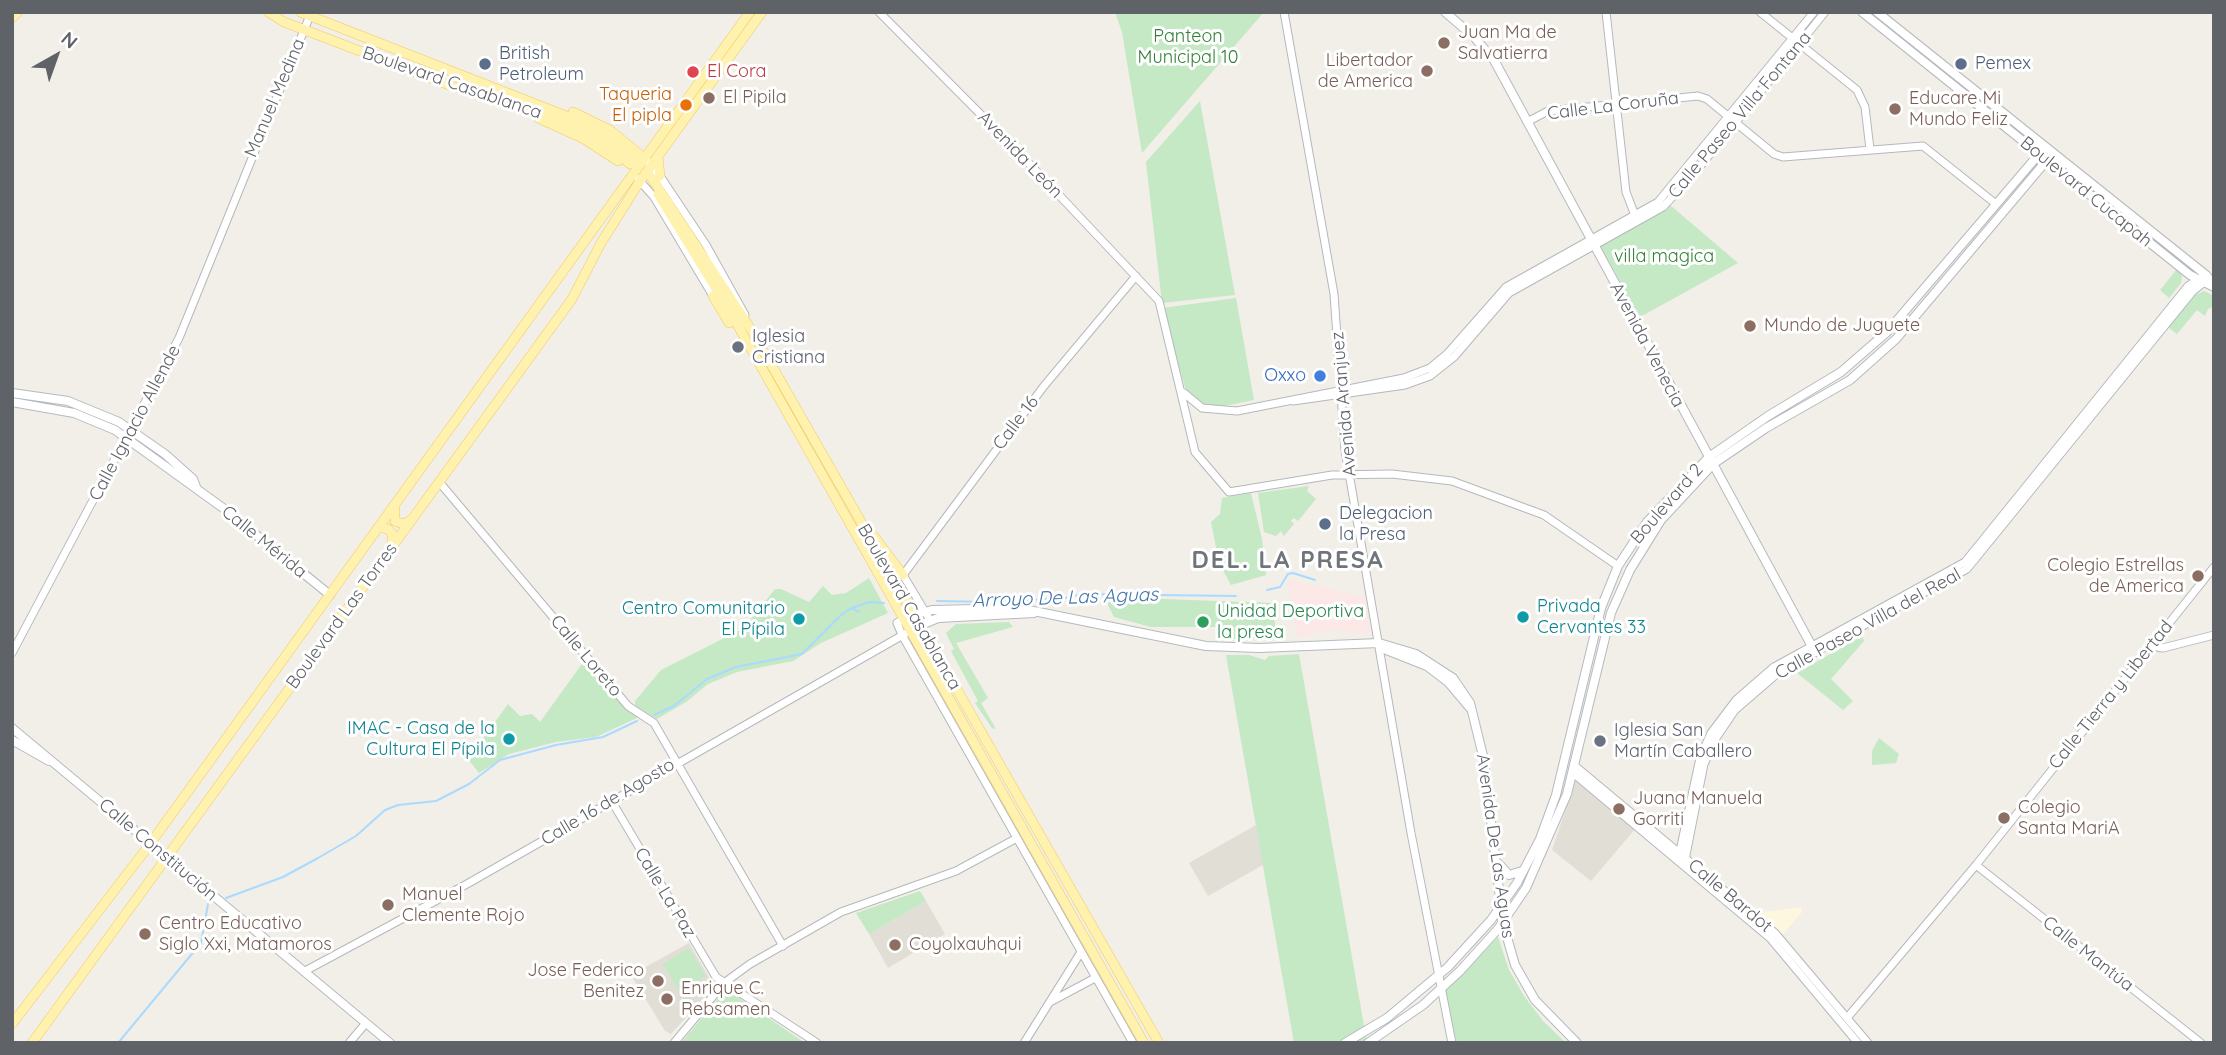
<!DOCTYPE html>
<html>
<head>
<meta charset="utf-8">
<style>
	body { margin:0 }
	#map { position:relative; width:2226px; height:1055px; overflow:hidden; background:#f1efe8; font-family:Quicksand,sans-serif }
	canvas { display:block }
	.frame { position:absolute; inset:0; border:14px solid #5f6368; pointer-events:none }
	.north { position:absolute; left:21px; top:21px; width:70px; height:70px; -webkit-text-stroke:5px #fff; paint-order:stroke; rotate:40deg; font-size:19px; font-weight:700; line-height:28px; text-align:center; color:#5f6368 }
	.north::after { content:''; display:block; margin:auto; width:24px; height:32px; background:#5f6368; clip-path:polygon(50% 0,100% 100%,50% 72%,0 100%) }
</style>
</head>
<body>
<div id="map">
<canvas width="2226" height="1055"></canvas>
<div class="frame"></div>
<div class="north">N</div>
</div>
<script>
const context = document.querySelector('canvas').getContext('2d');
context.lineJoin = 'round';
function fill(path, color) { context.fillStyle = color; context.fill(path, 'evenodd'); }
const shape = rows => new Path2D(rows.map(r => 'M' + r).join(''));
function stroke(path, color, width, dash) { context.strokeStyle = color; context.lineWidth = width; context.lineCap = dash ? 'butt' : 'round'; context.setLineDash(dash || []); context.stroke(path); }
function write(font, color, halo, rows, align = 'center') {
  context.font = font + ' Quicksand,sans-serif'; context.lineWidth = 6; context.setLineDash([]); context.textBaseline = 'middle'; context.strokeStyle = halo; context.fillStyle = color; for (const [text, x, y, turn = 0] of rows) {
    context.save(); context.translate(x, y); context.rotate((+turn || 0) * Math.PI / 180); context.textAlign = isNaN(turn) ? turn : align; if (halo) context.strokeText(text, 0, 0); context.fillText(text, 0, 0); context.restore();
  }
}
fill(shape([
	[1801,907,1802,912,1782,935,1755,913]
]), '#fef7e0');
fill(shape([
	[1576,779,1635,829,1591,881,1552,850],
	[1256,825,1263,865,1208,896,1189,863],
	[926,901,945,934,888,968,869,934],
	[689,943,714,986,671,1034,665,1031,631,975]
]), '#e1ded6');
fill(shape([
	[1287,579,1365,597,1370,628,1366,634,1332,630,1297,637]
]), '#fce8e6');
fill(shape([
	[1115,12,1264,12,1142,153,1122,32],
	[1200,101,1235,295,1162,303,1146,162],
	[1670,205,1738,263,1640,317,1600,245],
	[2177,269,2182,276,2181,283,2169,298,2160,290],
	[2204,291,2214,296,2214,306,2208,309,2205,316,2197,310,2177,334,2168,327,2195,295],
	[1236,298,1254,400,1219,407,1197,403,1187,394,1162,308],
	[1309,486,1307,491,1316,499,1298,521,1294,518,1291,521,1294,524,1284,536,1281,531,1276,536,1264,532,1258,493],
	[1251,493,1262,539,1266,575,1231,585,1219,563,1211,522,1220,514,1222,498],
	[869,578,888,613,821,643,793,661,737,672,708,684,686,702,657,719,635,706,635,701,661,670,744,628,775,589,781,589,809,602,823,586,832,595,846,593],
	[1109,597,1272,603,1277,639,1224,639,1221,627,1151,627,1114,617,1108,605],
	[1009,622,1013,627,956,643,988,698,981,703,996,729,992,728,975,703,978,701,951,651,954,649,946,633,956,624],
	[1862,636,1864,641,1831,679,1853,701,1843,710,1797,673],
	[1299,654,1367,1043,1294,1043,1226,655,1249,655,1265,660,1269,656],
	[584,661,626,709,639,717,596,737,556,742,509,754,479,773,468,759,508,704,520,716,532,714,540,722],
	[1879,738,1899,754,1896,763,1872,765,1872,751],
	[920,891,926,901,869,934,856,913],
	[1498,937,1509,970,1524,996,1543,1021,1566,1043,1457,1043,1444,992],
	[689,948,706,976,685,989,694,1004,690,1009,663,964],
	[726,989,805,1043,681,1043]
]), '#c5e8c5');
stroke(shape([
	[1267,590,1280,587,1288,574,1293,573,1315,580],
	[937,601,991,602,1065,598,1082,594,1236,596],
	[852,608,869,602,884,603],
	[654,715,674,706,707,679,736,667,802,654,840,616,851,608,859,612],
	[226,898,283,877,318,858,356,836,385,810,398,805,436,801,469,784,500,760,556,745,603,737,637,721],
	[118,1043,201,943,208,904]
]), '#aadaff', 2);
const tertiary = shape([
	[879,12,1026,160,1159,301,1195,452,1229,492,1332,475,1392,474,1452,481,1544,515,1618,566],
	[1284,12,1334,294,1345,450,1411,833,1452,1043],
	[1606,12,1626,192,1636,218],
	[1760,12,1857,90,1865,107,1870,149],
	[1527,122,1548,111,1698,96,1707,99,1774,154,1783,157,1923,146,1996,204],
	[644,158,660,176,706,245,745,315],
	[638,179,654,197,713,296],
	[1184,393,1202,408,1237,411,1404,378,1430,368,1447,354,1506,287,1658,202,1814,12],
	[1293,401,1405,385,1430,376,1454,357,1509,293,1663,207,1693,175,1825,12],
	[440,483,628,706,654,723,783,946],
	[903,619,897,623,902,635,1133,1043],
	[930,620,903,575,1044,386,1136,276],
	[2151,646,2163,648,2214,635],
	[12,653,179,338,311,13],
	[1575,766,1775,933,1868,1043],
	[1573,773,1770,938,1858,1043],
	[611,800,716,977,817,1043],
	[1678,860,1700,758,1711,733,1736,700,1774,667,1965,562,2188,286,2202,277],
	[1684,865,1704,764,1716,738,1735,710,1779,672,1967,569,2193,291,2207,280],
	[1976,865,2201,1043],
	[305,971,467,884,910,631],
	[1052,1001,1095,978],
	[1847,1018,1976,865,2214,567],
	[349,1043,366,1023],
	[674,1043,724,983,750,964,841,912,956,871,1017,838],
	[1024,1043,1081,952]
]);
const secondary = shape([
	[1445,12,1474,37,1494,60,1815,652],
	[1862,12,2190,275,2214,287],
	[1877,12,2206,275,2214,285],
	[12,393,68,401,119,422,165,454,193,479,196,487],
	[12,402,74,413,115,430,223,508,330,595],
	[910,616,932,610,1019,608,1206,646,1259,648,1379,643,1416,654,1453,678,1470,703,1484,760,1501,907],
	[916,627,938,618,1034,613],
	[1384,649,1427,666,1448,682,1470,708],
	[12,728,390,1043],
	[12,740,49,761],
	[1499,864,1509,875,1522,871],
	[1502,920,1515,965,1535,1000,1577,1043],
	[1345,1043,1387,1018,1448,967,1491,920,1517,883,1540,839,1556,795,1601,608,1618,566,1647,522,1709,457,1768,416,1841,372,1887,332,2045,147],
	[1368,1043,1423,1005,1460,971,1498,929,1526,888,1567,794,1611,613,1630,570,1661,520,1713,464,1766,428,1850,380,1896,339,2053,153]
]);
const primary = shape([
	[268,12,284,22,449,85,573,126,602,142,630,164],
	[300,12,579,121,610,139,634,159],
	[12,18,18,12],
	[573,112,610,130,644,158],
	[538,118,584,139,618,161],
	[658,157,660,176],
	[651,177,752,331,1159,1043],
	[658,194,729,310,1144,1043],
	[713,296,729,323],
	[395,507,395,521,403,524,411,520],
	[379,527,388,529,393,535,391,547],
	[873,535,903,575],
	[12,1024,150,844,750,12],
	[32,1043,572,299,601,243,640,181,762,12]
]);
stroke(tertiary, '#b5b8bc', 9);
stroke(secondary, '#b6babf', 10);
stroke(primary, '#f2c960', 10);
stroke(tertiary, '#fff', 7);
stroke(secondary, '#fff', 8);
stroke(primary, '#fff2af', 9);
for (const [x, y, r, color] of [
	[1444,43,7,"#8d6e63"],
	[485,64,7,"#5c6f8a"],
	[1961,64,7,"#5c6f8a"],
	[1427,71,7,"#8d6e63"],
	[693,72,7,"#e0444e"],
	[709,98,7,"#8d6e63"],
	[686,105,7,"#e8710a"],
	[1895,109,7,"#8d6e63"],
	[1750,326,7,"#8d6e63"],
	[738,347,7,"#6b7280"],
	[1320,376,7,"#3f7fe0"],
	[1325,524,7,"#5c6f8a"],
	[2198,576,7,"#8d6e63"],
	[1523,617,7,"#0f9aa8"],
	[799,619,7,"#0f9aa8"],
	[1203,622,7,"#2e9e5b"],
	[509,739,7,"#0f9aa8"],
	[1600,741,7,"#6b7280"],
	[1619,809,7,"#8d6e63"],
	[2004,818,7,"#8d6e63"],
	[388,905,7,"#8d6e63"],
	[145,934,7,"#8d6e63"],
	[895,945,7,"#8d6e63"],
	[658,981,7,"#8d6e63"],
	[667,999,7,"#8d6e63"]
]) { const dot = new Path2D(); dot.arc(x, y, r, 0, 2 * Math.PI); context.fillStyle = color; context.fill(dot); stroke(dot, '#fff', 2.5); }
write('18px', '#785e54', '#fff', [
	["Juan Ma de",1458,33],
	["Salvatierra",1458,54],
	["Libertador",1413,61,"right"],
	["de America",1413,82,"right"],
	["El Pipila",723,98],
	["Educare Mi",1909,99],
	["Mundo Feliz",1909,120],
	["Mundo de Juguete",1764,326],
	["Colegio Estrellas",2184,566,"right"],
	["de America",2184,587,"right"],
	["Juana Manuela",1633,799],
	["Gorriti",1633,820],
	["Colegio",2018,808],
	["Santa MariA",2018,829],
	["Manuel",402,895],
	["Clemente Rojo",402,916],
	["Centro Educativo",159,924],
	["Siglo Xxi, Matamoros",159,945],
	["Coyolxauhqui",909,945],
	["Jose Federico",644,971,"right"],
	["Benitez",644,992,"right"],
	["Enrique C.",681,989],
	["Rebsamen",681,1010]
], 'left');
write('18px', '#348238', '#fff', [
	["Panteon",1188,37],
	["Municipal 10",1188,58],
	["villa magica",1664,257]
]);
write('18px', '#4e5e75', '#fff', [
	["British",499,54],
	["Petroleum",499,75],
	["Pemex",1975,64],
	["Delegacion",1339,514],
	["la Presa",1339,535]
], 'left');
write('18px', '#be3a42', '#fff', [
	["El Cora",707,72]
], 'left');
write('18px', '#5f6368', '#fff', [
	["Boulevard Casablanca",452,83,19],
	["Manuel Medina",275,98,-67],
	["Calle La Coruña",1613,106,-7],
	["Calle Paseo Villa Fontana",1740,115,-50],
	["Avenida León",1020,155,46],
	["Boulevard Cucapah",2086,192,39],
	["Avenida Venecia",1647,345,62],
	["Avenida Aranjuez",1344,404,-95],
	["Calle Ignacio Allende",135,423,-62],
	["Calle 16",1016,423,-53],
	["Boulevard 2",1667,504,-49],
	["Calle Mérida",264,542,39],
	["Boulevard Casablanca",909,607,60],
	["Boulevard Las Torres",342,616,-54],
	["Calle Paseo Villa del Real",1868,624,-29],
	["Calle Loreto",586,656,50],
	["Calle Tierra y Libertad",2111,695,-51],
	["Calle 16 de Agosto",608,802,-31],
	["Avenida De Las Aguas",1495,846,82],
	["Calle Constitución",158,850,40],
	["Calle La Paz",665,893,59],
	["Calle Bardot",1730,896,40],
	["Calle Mantúa",2088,954,38]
]);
write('18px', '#c56008', '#fff', [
	["Taqueria",672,95],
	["El pipla",672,116]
], 'right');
write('18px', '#5b616d', '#fff', [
	["Iglesia",752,337],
	["Cristiana",752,358],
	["Iglesia San",1614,731],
	["Martín Caballero",1614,752]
], 'left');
write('18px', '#366cbe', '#fff', [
	["Oxxo",1306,376]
], 'right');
write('18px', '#0d838f', '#fff', [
	["Privada",1537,607,"left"],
	["Cervantes 33",1537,628,"left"],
	["Centro Comunitario",785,609],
	["El Pípila",785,630],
	["IMAC - Casa de la",495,729],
	["Cultura El Pípila",495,750]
], 'right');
write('18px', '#27864d', '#fff', [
	["Unidad Deportiva",1217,612],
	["la presa",1217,633]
], 'left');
write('italic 19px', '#4174aa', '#fff', [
	["Arroyo De Las Aguas",1065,598,-2]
]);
context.letterSpacing = '2px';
write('bold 24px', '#70757a', '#fff', [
	["DEL. LA PRESA",1288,561]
]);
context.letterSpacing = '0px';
</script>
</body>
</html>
